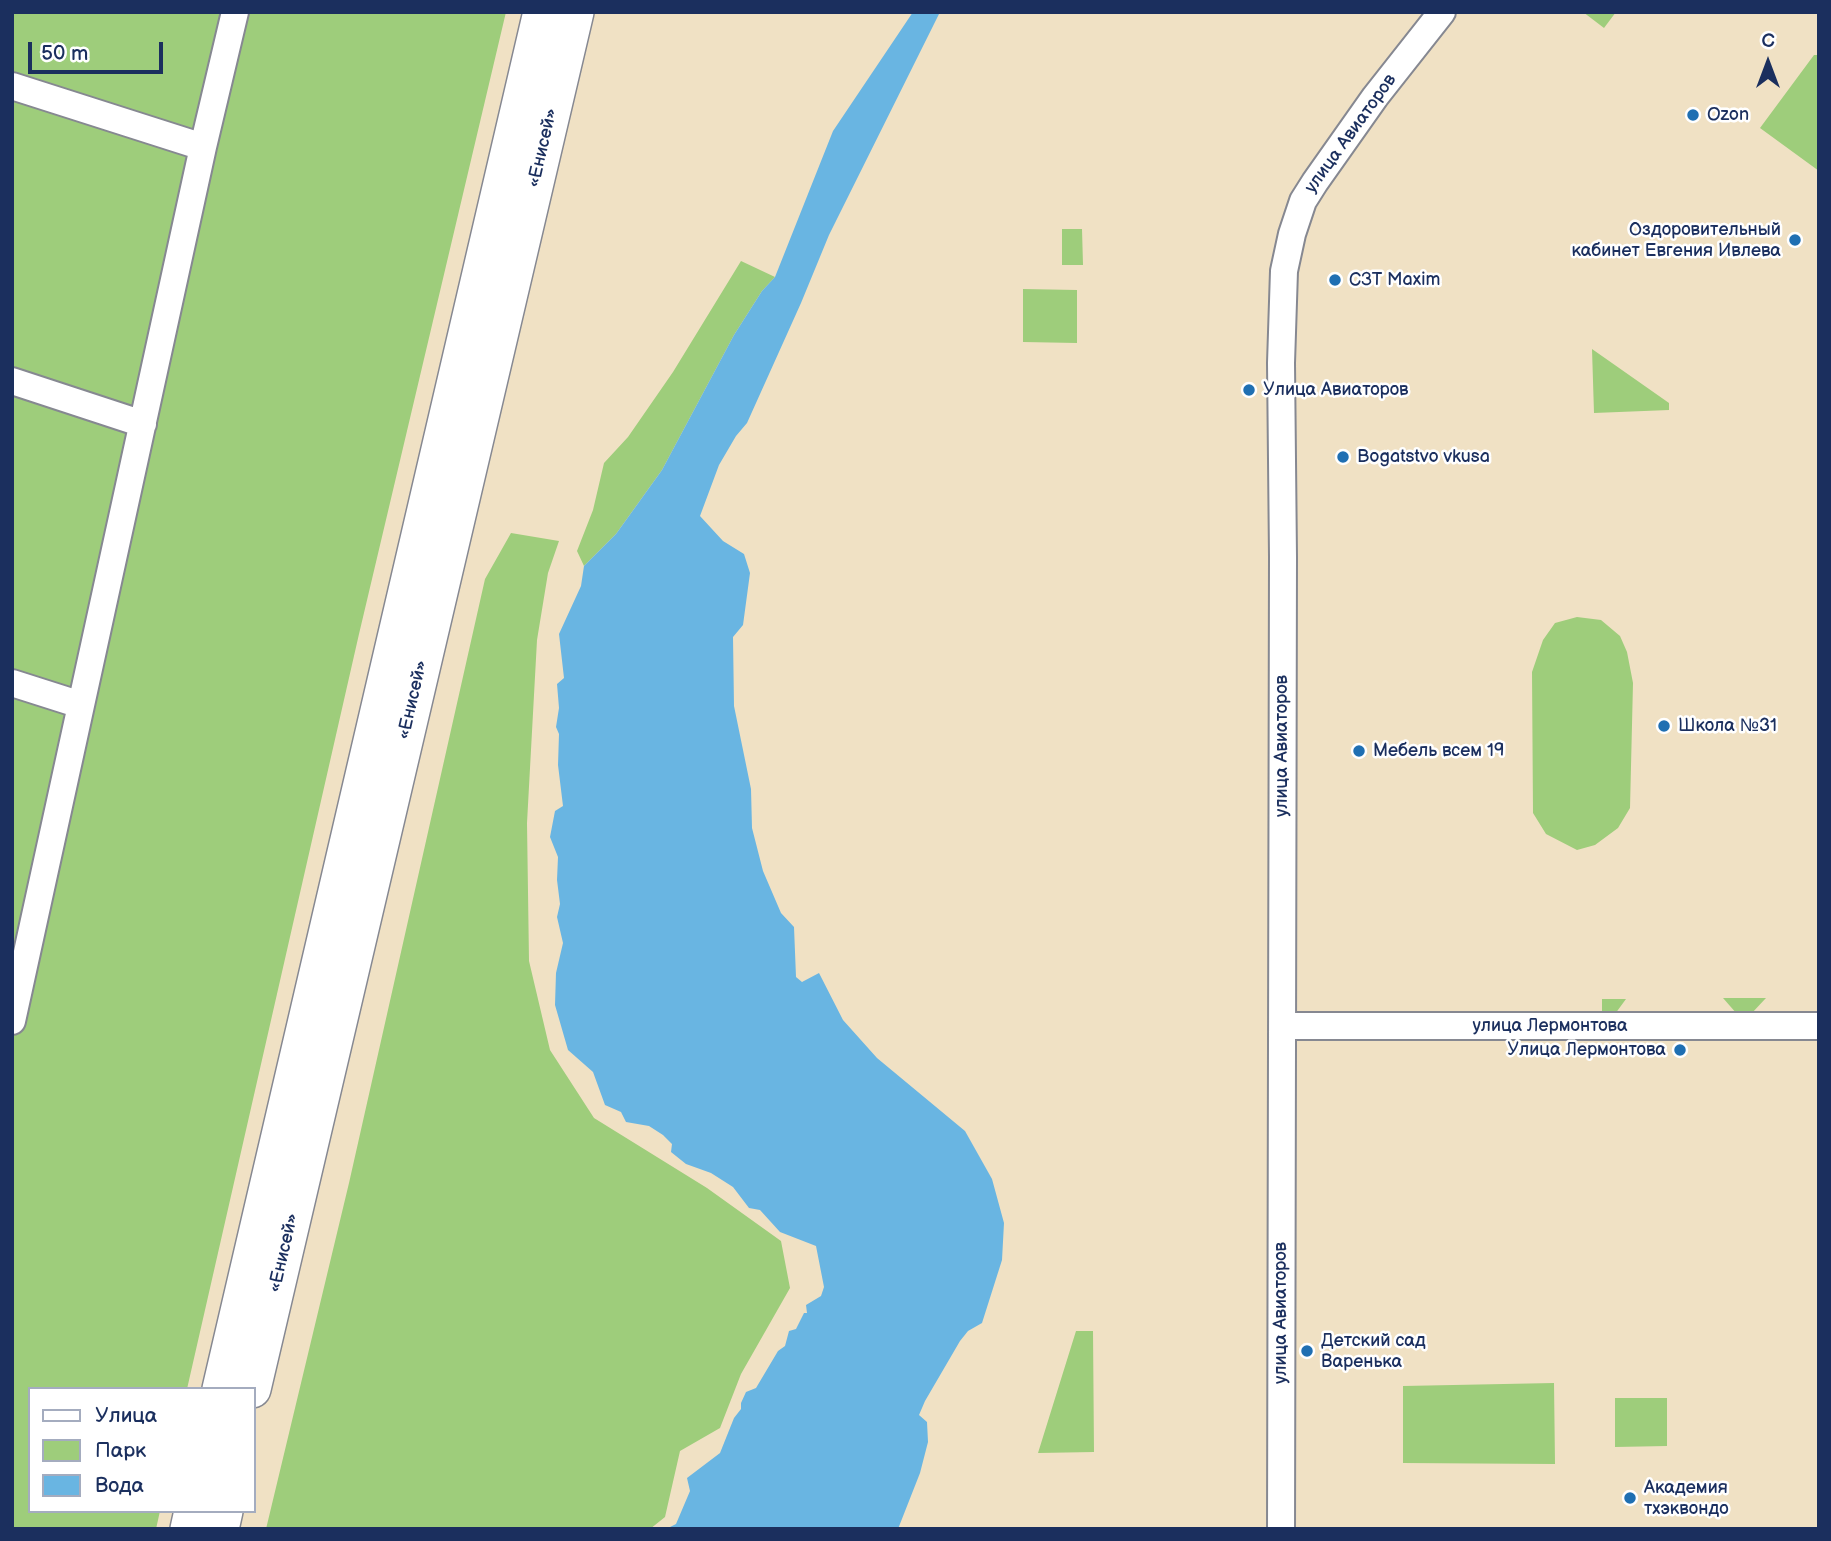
<!DOCTYPE html>
<html>
<head>
<meta charset="utf-8">
<style>
	body { margin:0 }
	#map { position:relative; width:1831px; height:1541px; overflow:hidden; background:#f0e1c4; font-family:"Balsamiq Sans",sans-serif }
	canvas { display:block }
	.frame { position:absolute; inset:0; border:14px solid #1b2f5e; pointer-events:none }
	.legend { position:absolute; left:28px; top:1387px; width:228px; height:126px; box-sizing:border-box; background:#fff; border:2px solid #a4acbf; margin:0; padding:9px 12px; list-style:none; font-size:21px; color:#1b2f5e }
	.legend li { display:flex; align-items:center; gap:14px; height:35px }
	.legend b { width:35px; border:2px solid #a4acbf }
	.north { position:absolute; left:1733px; top:28px; width:70px; height:70px; -webkit-text-stroke:5px #fff; paint-order:stroke; rotate:0deg; font-size:19px; font-weight:700; line-height:28px; text-align:center; color:#1b2f5e }
	.north::after { content:''; display:block; margin:auto; width:24px; height:32px; background:#1b2f5e; clip-path:polygon(50% 0,100% 100%,50% 72%,0 100%) }
	.scale { position:absolute; left:28px; top:42px; width:135px; height:32px; box-sizing:border-box; border:4px solid #1b2f5e; border-top:0; padding-left:9px; font-size:21px; line-height:24px; white-space:nowrap; color:#1b2f5e; -webkit-text-stroke:5px #fff; paint-order:stroke }
</style>
</head>
<body>
<div id="map">
<canvas width="1831" height="1541"></canvas>
<div class="frame"></div>
<ul class="legend">
<li><b style="height:9px;background:#fff"></b>Улица</li>
<li><b style="height:19px;background:#9ecd7b"></b>Парк</li>
<li><b style="height:19px;background:#69b5e2"></b>Вода</li>
</ul>
<div class="north">С</div>
<div class="scale">50 m</div>
</div>
<script>
const context = document.querySelector('canvas').getContext('2d');
context.lineJoin = 'round';
function fill(path, color) { context.fillStyle = color; context.fill(path, 'evenodd'); }
const shape = rows => new Path2D(rows.map(r => 'M' + r).join(''));
function stroke(path, color, width, dash) { context.strokeStyle = color; context.lineWidth = width; context.lineCap = dash ? 'butt' : 'round'; context.setLineDash(dash || []); context.stroke(path); }
function write(font, color, halo, rows, align = 'center') {
  context.font = font + ' "Balsamiq Sans",sans-serif'; context.lineWidth = 5; context.setLineDash([]); context.textBaseline = 'middle'; context.strokeStyle = halo; context.fillStyle = color; for (const [text, x, y, turn = 0] of rows) {
    context.save(); context.translate(x, y); context.rotate((+turn || 0) * Math.PI / 180); context.textAlign = isNaN(turn) ? turn : align; if (halo) context.strokeText(text, 0, 0); context.fillText(text, 0, 0); context.restore();
  }
}
fill(shape([
	[12,12,506,12,359,634,187,1389,30,1389,30,1511,160,1511,156,1529,12,1529],
	[1583,12,1616,12,1604,28],
	[1814,55,1819,55,1819,171,1760,128],
	[1062,229,1082,229,1083,265,1062,265],
	[741,261,775,277,762,291,734,335,662,470,616,534,584,566,577,551,593,510,604,463,628,437,673,372],
	[1023,289,1077,290,1077,343,1023,342],
	[1592,349,1669,403,1669,410,1594,413],
	[511,533,559,541,548,573,537,640,527,823,529,961,550,1050,594,1118,707,1188,781,1241,790,1288,741,1374,720,1428,680,1451,665,1517,650,1529,266,1529,349,1183,485,579],
	[1577,617,1601,620,1620,636,1627,652,1633,683,1630,808,1618,828,1595,845,1577,850,1546,834,1533,813,1532,672,1543,640,1555,623],
	[1723,998,1766,998,1751,1014,1737,1014],
	[1602,999,1626,999,1615,1014,1602,1014],
	[1076,1331,1093,1331,1094,1452,1038,1453],
	[1554,1383,1555,1464,1403,1463,1403,1386],
	[1615,1398,1667,1398,1667,1446,1615,1447]
]), '#9ecd7b');
fill(shape([
	[913,12,940,12,829,235,801,303,747,423,736,436,719,465,700,516,723,541,744,554,750,573,743,625,733,637,734,706,751,789,752,828,763,871,781,913,794,927,796,977,802,982,819,973,843,1020,877,1058,965,1131,992,1179,1004,1223,1002,1260,982,1323,968,1331,960,1341,925,1401,919,1415,927,1422,928,1442,920,1473,898,1529,666,1529,676,1524,690,1491,687,1478,720,1453,734,1418,741,1409,741,1403,746,1392,756,1388,778,1351,785,1346,789,1331,796,1329,804,1313,807,1313,806,1305,821,1296,824,1287,816,1246,780,1232,760,1210,749,1208,733,1187,711,1173,686,1164,671,1152,672,1144,663,1135,649,1126,626,1122,621,1112,605,1105,593,1072,568,1050,555,1005,556,973,563,943,557,917,560,904,557,880,558,857,550,837,555,811,563,806,558,765,559,734,556,727,559,708,557,684,564,678,559,634,581,586,584,566,616,534,662,470,734,335,762,291,775,277,833,131]
]), '#69b5e2');
const minor = shape([
	[12,86,203,147],
	[12,381,143,424],
	[12,683,81,705],
	[12,1021,203,147,235,12],
	[1282,1026,1819,1026],
	[1281,1529,1283,557,1281,363,1284,271,1292,234,1303,201,1315,182,1375,97,1442,12]
]);
const highway = shape([
	[221,1389,542,12],
	[252,1389,575,12],
	[189,1529,193,1511],
	[220,1529,224,1511]
]);
stroke(minor, '#868891', 30);
stroke(highway, '#868891', 40);
stroke(minor, '#fff', 26);
stroke(highway, '#fff', 37);
for (const [x, y, r, color] of [
	[1693,115,7,"#1f6fb2"],
	[1795,240,7,"#1f6fb2"],
	[1335,280,7,"#1f6fb2"],
	[1249,390,7,"#1f6fb2"],
	[1343,457,7,"#1f6fb2"],
	[1664,726,7,"#1f6fb2"],
	[1359,751,7,"#1f6fb2"],
	[1680,1050,7,"#1f6fb2"],
	[1307,1351,7,"#1f6fb2"],
	[1630,1498,7,"#1f6fb2"]
]) { const dot = new Path2D(); dot.arc(x, y, r, 0, 2 * Math.PI); context.fillStyle = color; context.fill(dot); stroke(dot, '#fff', 2.5); }
write('18px', '#1b2f5e', '#fff', [
	["Ozon",1707,115],
	["Оздоровительный",1781,230,"right"],
	["кабинет Евгения Ивлева",1781,251,"right"],
	["СЗТ Maxim",1349,280],
	["Улица Авиаторов",1263,390],
	["Bogatstvo vkusa",1357,457],
	["Школа №31",1678,726],
	["Мебель всем 19",1373,751],
	["Улица Лермонтова",1666,1050,"right"],
	["Детский сад",1321,1341],
	["Варенька",1321,1362],
	["Академия",1644,1488],
	["тхэквондо",1644,1509]
], 'left');
write('18px', '#1b2f5e', '#fff', [
	["улица Авиаторов",1351,134,-54],
	["«Енисей»",543,148,-77],
	["«Енисей»",413,700,-77],
	["улица Авиаторов",1282,746,-90],
	["улица Лермонтова",1550,1026],
	["«Енисей»",284,1253,-77],
	["улица Авиаторов",1281,1313,-90]
]);
</script>
</body>
</html>
